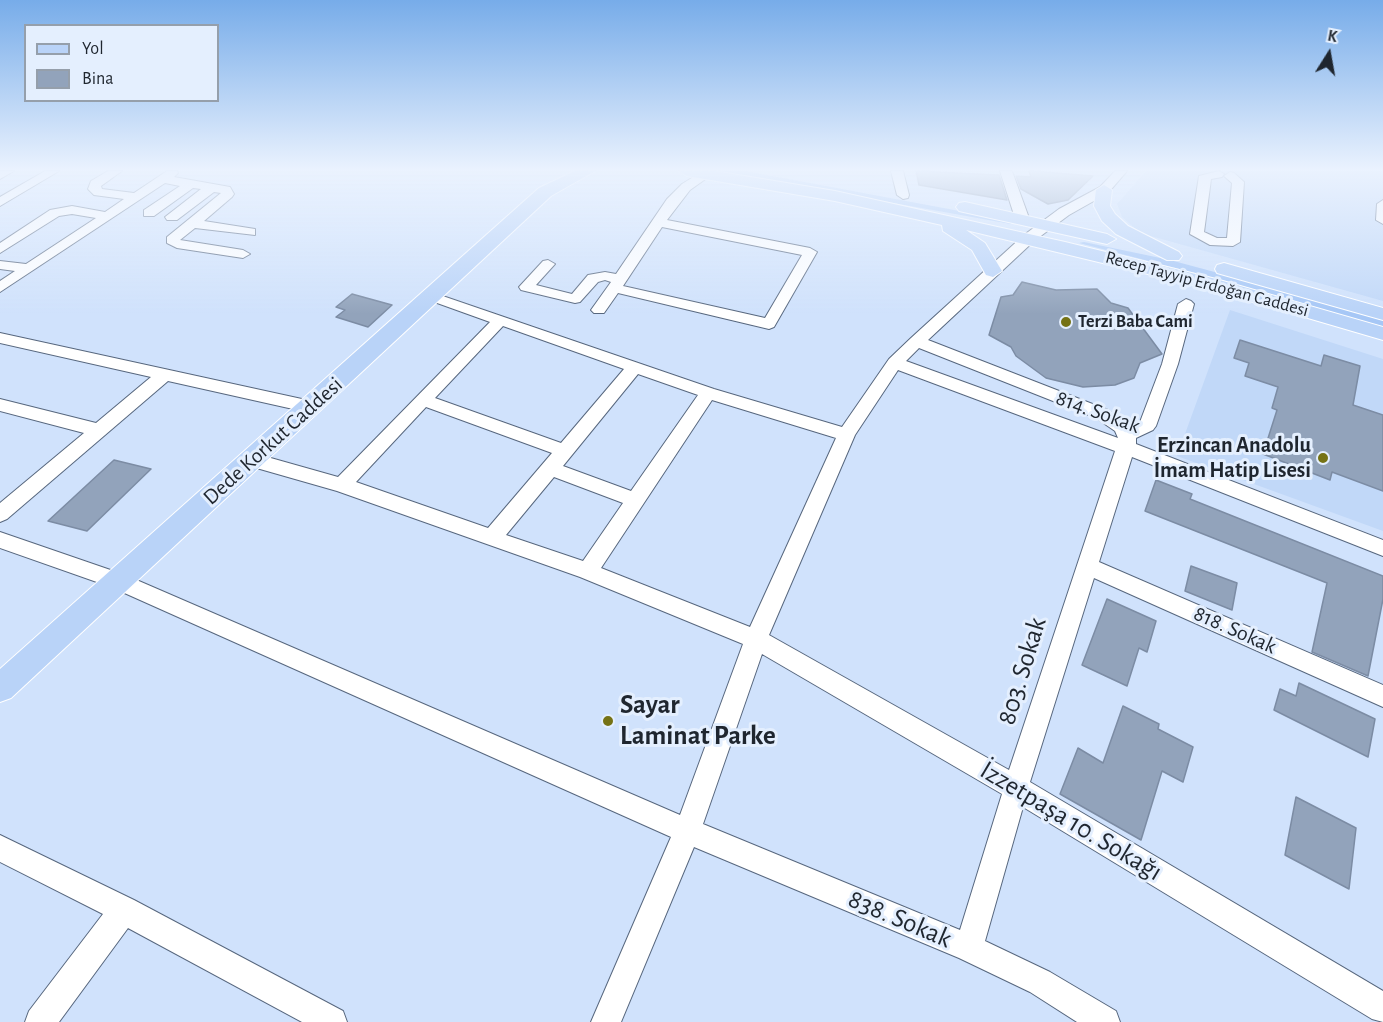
<!DOCTYPE html>
<html>
<head>
<meta charset="utf-8">
<style>
	body { margin:0 }
	#map { position:relative; width:1383px; height:1022px; overflow:hidden; background:#d0e2fc; font-family:"Alegreya Sans",sans-serif }
	canvas { display:block }
	.legend { position:absolute; left:24px; top:24px; width:195px; height:78px; box-sizing:border-box; background:#e4effe; border:2px solid #959fab; margin:0; padding:8px 10px; list-style:none; font-size:18px; color:#1f262f }
	.legend li { display:flex; align-items:center; gap:12px; height:30px }
	.legend b { width:30px; border:2px solid #959fab }
	.north { position:absolute; left:1299px; top:24px; width:60px; height:60px; -webkit-text-stroke:4px #e4effe; paint-order:stroke; rotate:11deg; font-size:16px; font-weight:700; line-height:24px; text-align:center; color:#1f262f }
	.north::after { content:''; display:block; margin:auto; width:21px; height:27px; background:#1f262f; clip-path:polygon(50% 0,100% 100%,50% 72%,0 100%) }
</style>
</head>
<body>
<div id="map">
<canvas width="1383" height="1022"></canvas>
<ul class="legend">
<li><b style="height:8px;background:#b9d3f8"></b>Yol</li>
<li><b style="height:16px;background:#92a3bb"></b>Bina</li>
</ul>
<div class="north">K</div>
</div>
<script>
const context = document.querySelector('canvas').getContext('2d');
context.lineJoin = 'round';
function fill(path, color) { context.fillStyle = color; context.fill(path, 'evenodd'); }
const shape = rows => new Path2D(rows.map(r => 'M' + r).join(''));
function stroke(path, color, width, dash) { context.strokeStyle = color; context.lineWidth = width; context.lineCap = dash ? 'butt' : 'round'; context.setLineDash(dash || []); context.stroke(path); }
function write(font, color, halo, rows, align = 'center') {
  context.font = font + ' "Alegreya Sans",sans-serif'; context.lineWidth = 6; context.setLineDash([]); context.textBaseline = 'middle'; context.strokeStyle = halo; context.fillStyle = color; for (const [text, x, y, turn = 0] of rows) {
    context.save(); context.translate(x, y); context.rotate((+turn || 0) * Math.PI / 180); context.textAlign = isNaN(turn) ? turn : align; if (halo) context.strokeText(text, 0, 0); context.fillText(text, 0, 0); context.restore();
  }
}
fill(shape([
	[1146,171,1383,171,1383,301,1140,233,1122,217,1117,204],
	[1230,310,1383,359,1383,531,1177,456]
]), '#c1d8f8');
fill(shape([
	[714,171,746,171,1013,221,1011,224],
	[1084,242,1170,260,1289,292,1383,320,1383,327,1222,280,1079,243]
]), '#a6c7f6');
const building = shape([
	[916,171,999,175,1007,200,919,185,916,171],
	[1029,171,1033,171,1093,176,1068,200,1048,204,1021,189,1016,176,1031,177,1029,171],
	[1022,282,1056,290,1097,289,1111,303,1128,308,1162,354,1140,363,1134,378,1115,385,1083,387,1046,378,1016,356,1011,347,989,335,1001,297,1013,295,1022,282],
	[352,294,392,305,368,327,336,317,345,310,336,307,352,294],
	[1240,340,1321,366,1324,355,1360,366,1353,405,1383,415,1383,491,1332,472,1330,480,1263,454,1277,410,1272,408,1278,387,1245,376,1249,363,1234,358,1240,340],
	[114,460,151,469,87,531,48,521,114,460],
	[1156,480,1192,494,1190,499,1383,576,1383,599,1368,676,1312,652,1327,583,1145,511,1156,480],
	[1191,566,1237,583,1232,610,1185,591,1191,566],
	[1107,599,1156,621,1147,652,1139,648,1127,686,1082,665,1107,599],
	[1299,683,1375,719,1368,757,1274,710,1280,689,1296,696,1299,683],
	[1123,706,1159,724,1158,729,1193,747,1183,782,1162,771,1141,840,1060,794,1078,748,1103,763,1123,706],
	[1296,797,1356,828,1349,889,1285,855,1296,797]
]);
fill(building, '#92a3bb');
stroke(building, '#7c8ca4', 1.5);
const minor = shape([
	[0,171,14,171,0,179,0,171],
	[45,171,59,171,0,206,0,197,45,171],
	[108,171,122,171,101,186,102,189,134,193,167,171,177,171,178,173,174,177,230,187,234,194,232,197,204,221,255,229,255,235,195,228,180,240,243,250,250,254,243,258,177,248,167,243,167,237,221,193,214,192,177,220,167,220,165,217,201,189,193,188,154,216,144,216,144,210,180,186,165,183,0,292,0,281,15,271,0,269,0,261,26,264,96,218,72,214,59,216,0,253,0,243,50,210,72,206,105,212,124,199,94,195,88,189,91,181,108,171],
	[703,171,714,173,690,190,667,220,810,248,817,252,774,327,769,329,618,293,604,313,594,313,591,310,611,282,605,280,598,282,580,302,575,303,521,290,519,287,543,261,548,260,555,264,536,285,572,294,588,275,605,272,616,274,667,199,682,184,703,171],
	[662,227,802,255,765,318,623,286,662,227],
	[891,171,903,171,909,195,908,198,903,199,897,195,891,171],
	[1000,171,1012,171,1029,218,1027,221,1022,222,1015,218,1000,171],
	[1115,171,1127,171,1108,193,1069,215,1034,241,928,340,1108,410,1134,426,1140,422,1162,364,1178,304,1186,299,1191,301,1194,304,1178,364,1156,426,1153,430,1136,438,1136,444,1383,540,1383,556,1132,457,1099,562,1383,685,1383,707,1094,578,1030,782,1383,991,1383,1022,1372,1019,1023,807,985,941,1050,972,1116,1011,1120,1022,1077,1022,1030,992,959,958,694,847,621,1022,591,1022,671,837,111,587,0,548,0,532,125,575,680,815,743,644,580,577,337,491,246,465,244,460,246,455,253,453,338,477,490,322,426,299,424,296,426,293,431,292,714,389,842,427,889,359,911,338,1024,235,1059,209,1100,187,1115,171],
	[503,326,624,369,561,443,435,398,503,326],
	[919,348,1096,418,1115,431,1118,438,906,361,919,348],
	[898,370,1115,451,1009,770,769,635,855,435,898,370],
	[638,374,698,395,631,491,563,466,638,374],
	[712,400,836,438,750,627,601,568,712,400],
	[426,407,552,453,488,528,356,482,426,407],
	[554,477,623,503,583,561,506,535,554,477],
	[762,654,1002,794,960,930,703,824,762,654],
	[1219,171,1224,174,1222,177,1211,179,1204,232,1217,238,1227,238,1232,183,1224,176,1230,172,1234,173,1244,182,1240,242,1233,246,1210,245,1190,234,1199,176,1219,171],
	[1383,200,1383,224,1376,220,1377,204,1383,200],
	[0,333,311,401,320,407,311,413,168,381,7,519,0,522,0,503,84,433,0,411,0,399,96,423,151,377,0,343,0,333],
	[0,835,134,900,343,1011,347,1022,302,1022,128,928,59,1022,25,1022,29,1011,103,914,0,862,0,835]
]);
const major = shape([
	[575,171,595,171,551,196,11,698,0,702,0,669,539,188,575,171],
	[679,171,714,171,835,191,1065,242,1216,279,1383,327,1383,340,1202,287,966,230,985,243,1002,271,993,277,986,275,972,250,943,231,942,225,835,201,687,176,679,171],
	[1104,185,1112,190,1110,206,1115,214,1128,226,1179,252,1182,256,1179,260,1167,260,1116,234,1102,221,1094,206,1096,190,1104,185],
	[965,202,1107,234,1116,239,1107,244,959,211,956,207,959,203,965,202],
	[1224,263,1383,308,1383,320,1217,273,1215,269,1217,265,1224,263]
]);
stroke(minor, '#57677e', 2);
stroke(major, '#fff', 2);
fill(minor, '#fff');
fill(major, '#b9d3f8');
const sky = context.createLinearGradient(0, 0, 0, 314);
sky.addColorStop(0, '#77ace9');
sky.addColorStop(0.54, '#eaf2fe');
sky.addColorStop(1, '#eaf2fe00');
context.fillStyle = sky;
context.fillRect(0, 0, 1383, 314);
for (const [x, y, r, color] of [
	[1066,322,6,"#757215"],
	[1323,458,6,"#757215"],
	[608,721,6,"#757215"]
]) { const dot = new Path2D(); dot.arc(x, y, r, 0, 2 * Math.PI); context.fillStyle = color; context.fill(dot); stroke(dot, '#e4effe', 2); }
write('18px', '#1f262f', '#e4effe', [
	["Recep Tayyip Erdoğan Caddesi",1207,284,15]
]);
write('bold 18px', '#1f262f', '#e4effe', [
	["Terzi Baba Cami",1078,322]
], 'left');
write('22px', '#1f262f', '#e4effe', [
	["814. Sokak",1098,412,20],
	["Dede Korkut Caddesi",273,441,-42],
	["818. Sokak",1235,630,24]
]);
write('bold 22px', '#1f262f', '#e4effe', [
	["Erzincan Anadolu",1311,445],
	["İmam Hatip Lisesi",1311,470]
], 'right');
write('27px', '#1f262f', '#e4effe', [
	["803. Sokak",1022,671,-73],
	["İzzetpaşa 10. Sokağı",1071,821,31],
	["838. Sokak",900,919,23]
]);
write('bold 27px', '#1f262f', '#e4effe', [
	["Sayar",620,705],
	["Laminat Parke",620,736]
], 'left');
</script>
</body>
</html>
